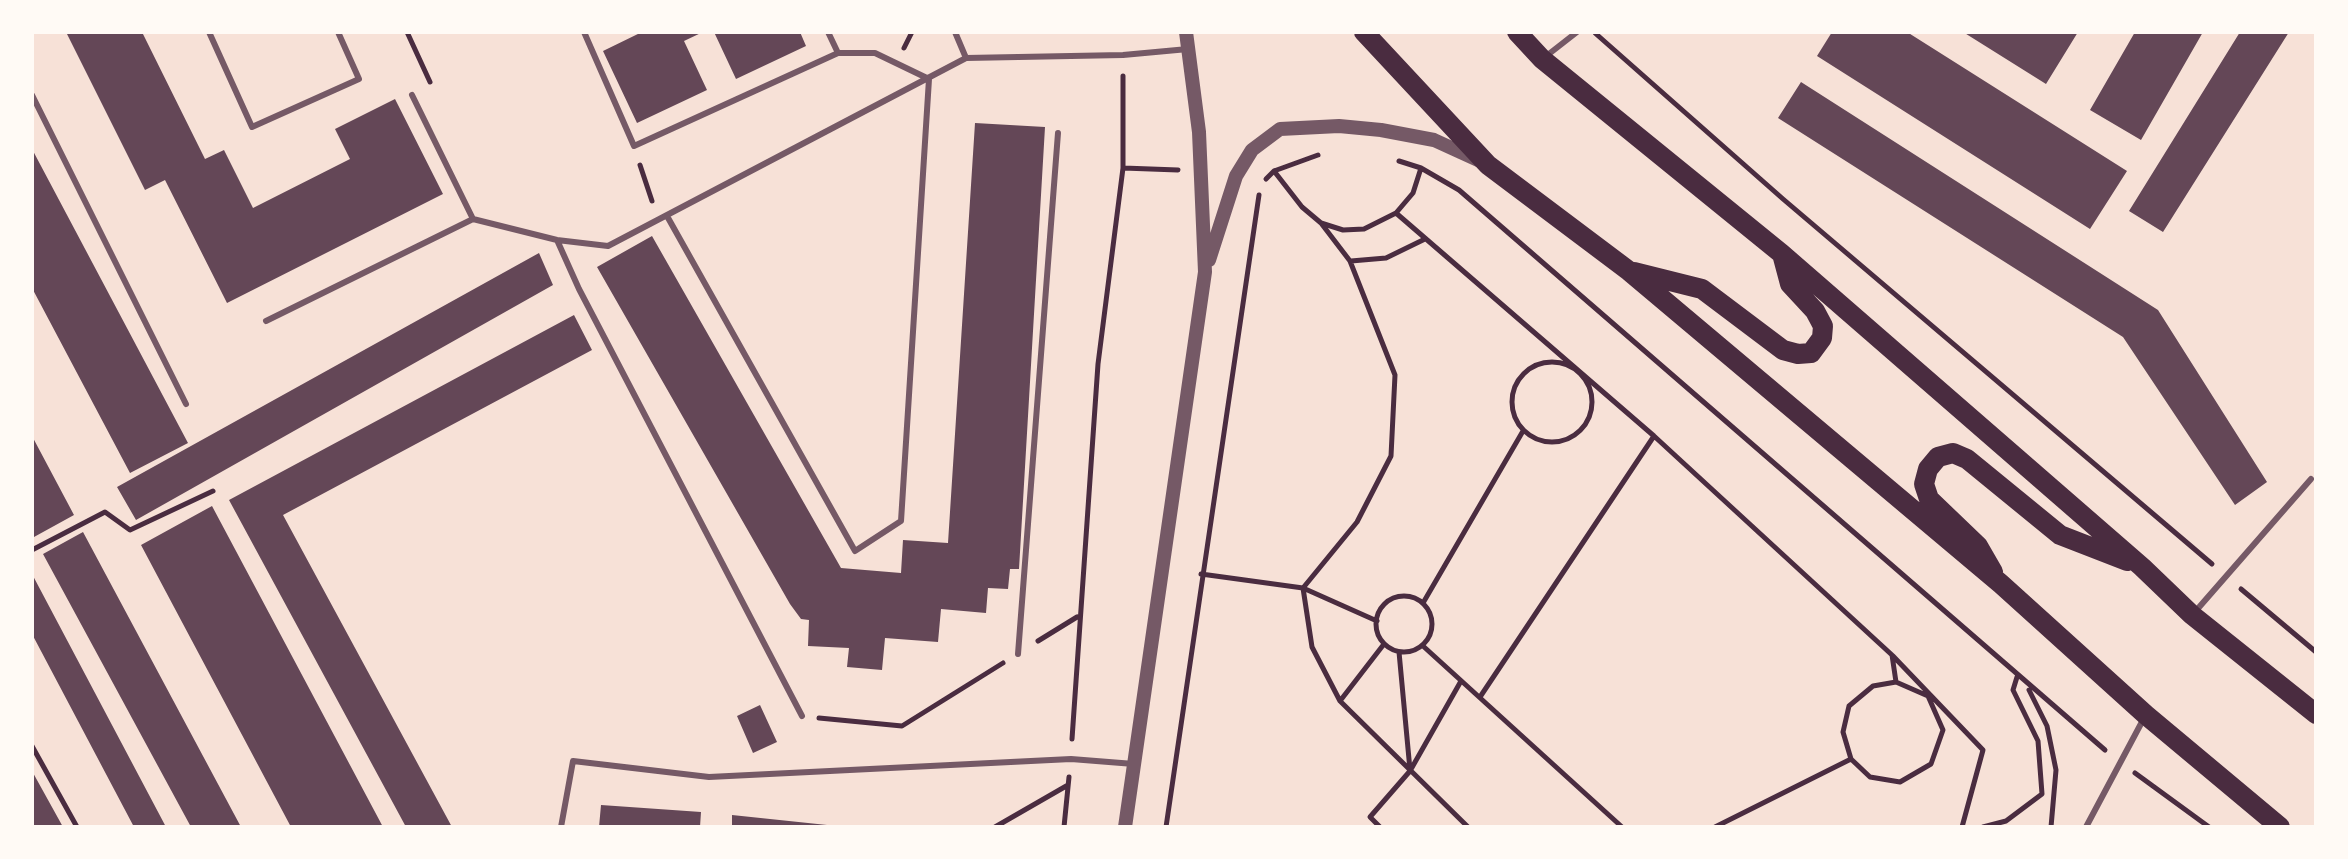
<!DOCTYPE html>
<html>
<head>
<meta charset="utf-8">
<style>
	body { margin:0 }
	#map { position:relative; width:2348px; height:859px; overflow:hidden; background:#f7e1d7; font-family:"Source Sans 3",sans-serif }
	canvas { display:block }
	.frame { position:absolute; inset:0; border:34px solid #fffaf5; pointer-events:none }
</style>
</head>
<body>
<div id="map">
<canvas width="2348" height="859"></canvas>
<div class="frame"></div>
</div>
<script>
const context = document.querySelector('canvas').getContext('2d');
context.lineJoin = 'round';
function fill(path, color) { context.fillStyle = color; context.fill(path, 'evenodd'); }
const shape = rows => new Path2D(rows.map(r => 'M' + r).join(''));
function stroke(path, color, width, dash) { context.strokeStyle = color; context.lineWidth = width; context.lineCap = dash ? 'butt' : 'round'; context.setLineDash(dash || []); context.stroke(path); }
fill(shape([
	[66,32,142,32,205,159,224,150,253,208,350,159,335,129,395,99,443,194,227,303,165,180,145,190],
	[642,32,703,32,684,41,707,90,637,123,603,51],
	[714,32,800,32,806,46,736,79],
	[1832,32,1907,32,2127,171,2090,229,1817,56],
	[1963,32,2078,32,2046,84],
	[2135,32,2203,32,2141,140,2090,110],
	[2240,32,2289,32,2163,232,2129,211],
	[1801,82,2158,310,2267,482,2235,505,2123,337,1778,118],
	[975,123,1045,127,1019,569,1010,569,1008,589,988,588,986,613,941,609,938,642,885,638,882,670,847,667,849,648,808,646,809,620,801,619,790,604,597,267,652,236,841,568,901,573,903,540,948,543],
	[32,149,188,443,130,473,32,288],
	[539,253,553,285,136,520,117,487],
	[574,315,592,350,283,515,452,827,406,827,229,500],
	[32,436,74,515,34,537,32,533],
	[212,506,383,827,291,827,141,545],
	[83,532,241,827,191,827,43,554],
	[32,574,166,827,134,827,32,634],
	[760,705,777,742,753,753,737,716],
	[32,771,63,827,32,827],
	[601,805,701,812,700,827,599,827],
	[732,815,827,825,827,827,732,827]
]), '#644757');
stroke(shape([
	[407,32,430,82],
	[1595,33,1783,199,2212,564],
	[904,48,912,32],
	[1399,161,1421,168,1459,190,2105,750],
	[640,165,652,201],
	[1123,168,1178,170],
	[1421,168,1413,193,1396,213,1654,436,1892,655,1896,682,1873,686,1849,706,1843,732,1851,759,1715,827],
	[1274,171,1302,207,1321,223,1343,230,1364,229,1396,213],
	[1266,179,1274,171,1318,155],
	[1321,223,1350,261,1395,375,1391,456,1357,522,1303,588,1312,647,1340,701,1468,827],
	[1351,261,1386,258,1425,239],
	'1512 402a40 40 0 1 1 80 0a40 40 0 1 1-80 0Z',
	[32,550,105,512,130,530,213,491],
	[1201,574,1303,588,1377,621],
	[2241,589,2316,652],
	'1376 624a28 28 0 1 1 56 0a28 28 0 1 1-56 0Z',
	[1423,603,1523,431],
	[1038,641,1077,617],
	[1423,646,1622,827],
	[1399,652,1410,770],
	[1893,656,1983,750,1962,827],
	[2029,690,2047,726,2056,770,2051,827],
	[1480,697,1654,436],
	[1340,701,1384,644],
	[819,718,902,726,1003,663],
	[1072,739,1098,364,1123,168,1123,76],
	[32,746,77,827],
	[1851,759,1870,777,1900,782,1931,764,1943,730,1928,696,1896,682],
	[2135,773,2209,827],
	[995,827,1068,785],
	[1064,827,1069,777],
	[1166,827,1259,195],
	[1380,827,1370,817,1410,771,1461,681],
	[1983,827,2006,821,2042,794,2038,741,2013,690,2017,677]
]), '#4a2c40', 5);
stroke(shape([
	[209,32,252,127,359,79,338,32],
	[584,32,634,146,838,53,875,53,929,79],
	[828,32,838,53],
	[955,32,966,58],
	[1545,57,1577,32],
	[32,95,186,404],
	[412,95,473,219],
	[667,216,855,551,901,521,929,79],
	[557,240,579,289,802,716],
	[266,321,473,219,557,240,608,246,966,58,1123,55,1188,49],
	[2194,613,2311,479],
	[1018,654,1058,133],
	[561,827,573,761,709,777,1071,759,1134,764],
	[2086,827,2144,718]
]), '#755966', 6);
stroke(shape([
	[1209,260,1236,176,1252,150,1280,129,1339,126,1381,130,1434,140,1480,161],
	[1125,827,1205,272,1199,132,1186,32]
]), '#755966', 14);
stroke(shape([
	[1364,32,1488,165,1629,271,2001,584,2146,715,2280,827],
	[1517,32,1542,59,1782,254,2142,567,2192,615,2316,714],
	[1634,272,1702,289,1783,350,1798,354,1811,353,1822,338,1823,326,1815,311,1790,284,1782,254],
	[1993,572,1978,546,1929,499,1924,484,1928,469,1938,457,1953,453,1967,459,2060,535,2127,561]
]), '#4a2c40', 20);
</script>
</body>
</html>
